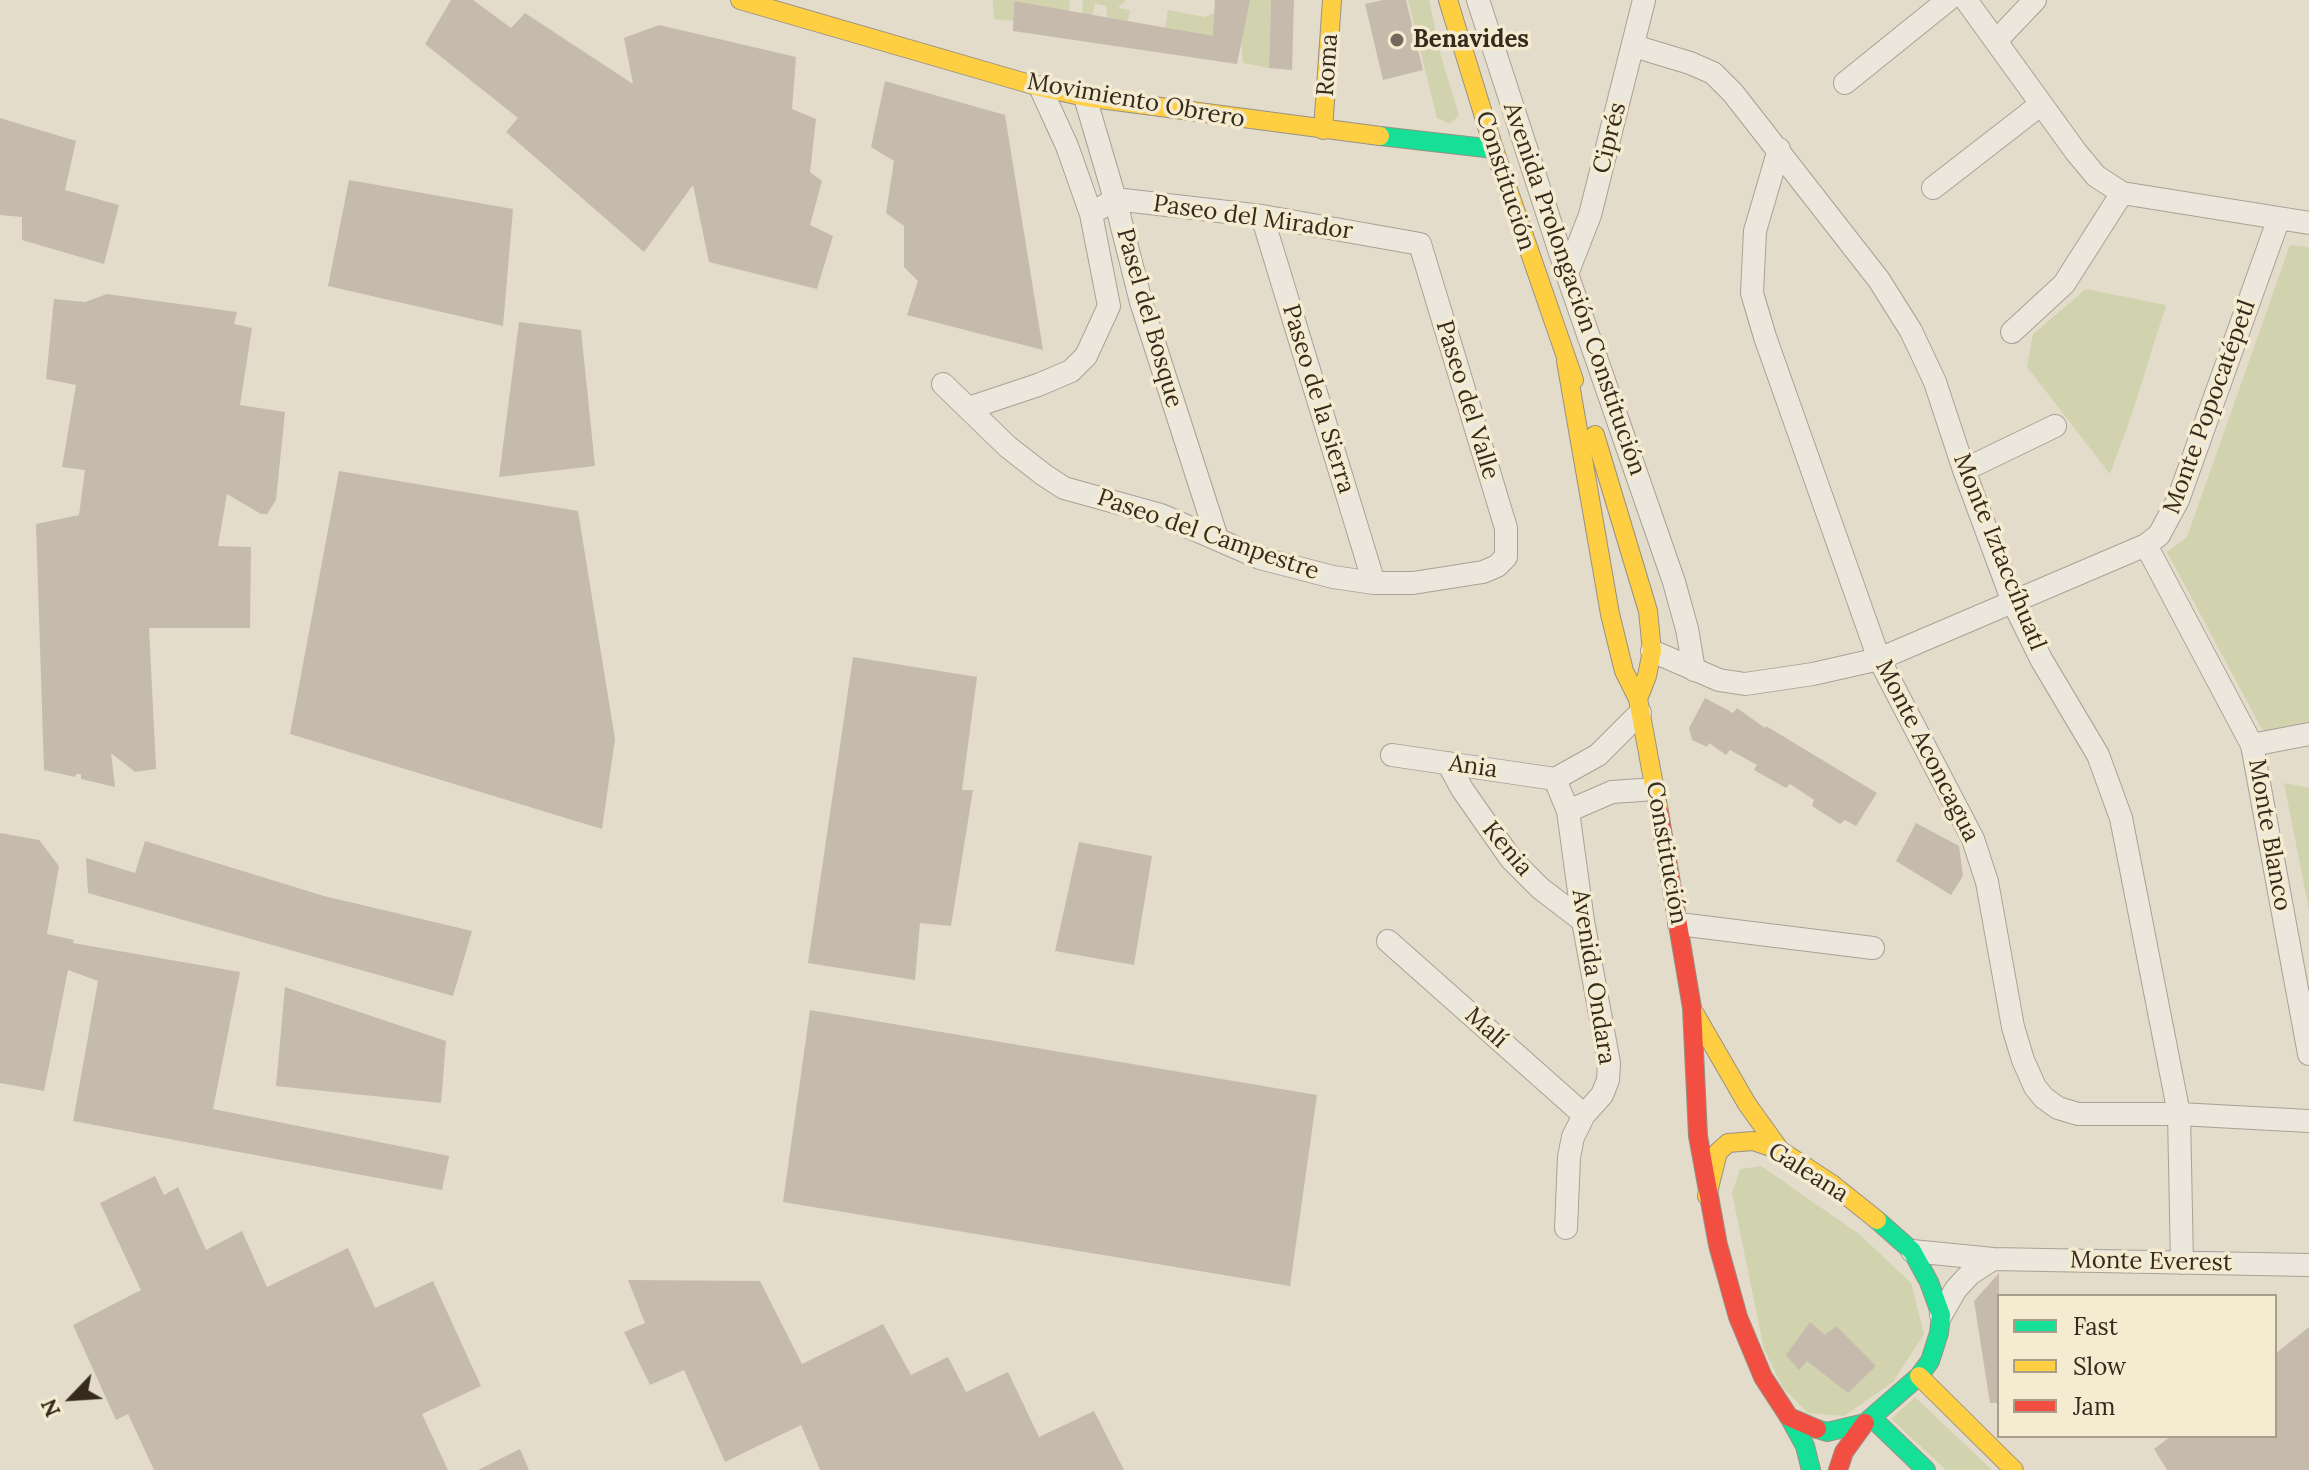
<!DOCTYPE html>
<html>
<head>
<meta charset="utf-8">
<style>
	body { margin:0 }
	#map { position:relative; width:2309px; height:1470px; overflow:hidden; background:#e3dccb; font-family:Lora,serif }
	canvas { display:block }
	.legend { position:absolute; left:1997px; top:1294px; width:280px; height:144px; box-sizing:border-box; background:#f4ebd1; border:2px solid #a89e89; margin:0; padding:10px 14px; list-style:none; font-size:24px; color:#362a1d }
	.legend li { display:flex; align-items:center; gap:16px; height:40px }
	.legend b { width:40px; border:2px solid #a89e89 }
	.north { position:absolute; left:32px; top:1358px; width:80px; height:80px; -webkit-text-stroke:6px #f4ebd1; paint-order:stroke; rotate:245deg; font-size:22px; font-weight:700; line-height:32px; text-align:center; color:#362a1d }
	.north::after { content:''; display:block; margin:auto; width:28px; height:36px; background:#362a1d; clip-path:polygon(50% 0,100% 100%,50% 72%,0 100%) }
</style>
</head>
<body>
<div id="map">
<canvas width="2309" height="1470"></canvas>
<ul class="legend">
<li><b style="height:10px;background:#16e098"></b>Fast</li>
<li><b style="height:10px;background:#ffcf43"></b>Slow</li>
<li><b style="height:10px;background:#f24e42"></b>Jam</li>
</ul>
<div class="north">N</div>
</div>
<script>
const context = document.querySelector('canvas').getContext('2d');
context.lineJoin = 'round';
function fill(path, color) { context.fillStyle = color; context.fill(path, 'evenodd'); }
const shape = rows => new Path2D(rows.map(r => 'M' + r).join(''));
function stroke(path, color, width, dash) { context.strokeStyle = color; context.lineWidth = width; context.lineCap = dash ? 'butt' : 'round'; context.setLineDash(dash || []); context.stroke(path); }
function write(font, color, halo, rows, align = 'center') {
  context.font = font + ' Lora,serif'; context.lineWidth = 7; context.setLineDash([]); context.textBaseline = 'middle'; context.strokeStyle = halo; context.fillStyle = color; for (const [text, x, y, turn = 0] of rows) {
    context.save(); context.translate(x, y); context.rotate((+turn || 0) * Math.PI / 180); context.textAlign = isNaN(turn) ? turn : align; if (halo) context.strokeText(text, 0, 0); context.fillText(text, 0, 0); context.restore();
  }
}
fill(shape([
	[993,0,1070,0,1069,11,1014,1,1013,21,994,19],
	[1083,0,1126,0,1118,8,1130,10,1128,21,1107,17,1106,6,1095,4,1092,15,1082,13],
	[1246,0,1271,0,1269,68,1243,63,1241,42,1165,28,1168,10,1205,17,1214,13,1245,14],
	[1408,0,1429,0,1441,56,1459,115,1450,124,1437,118],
	[2290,245,2309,247,2309,723,2264,733,2167,552,2187,537],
	[2086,289,2166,305,2133,411,2110,474,2027,367,2033,334],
	[2284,783,2309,788,2309,910],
	[1761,1166,1859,1234,1911,1283,1924,1334,1893,1382,1844,1416,1808,1413,1783,1388,1764,1349,1732,1193,1740,1169],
	[1915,1397,1992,1470,1946,1470,1891,1419]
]), '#d1d2ae');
fill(shape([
	[451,0,473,0,511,28,525,13,633,84,624,38,659,25,796,57,792,109,816,119,810,172,822,181,810,225,833,236,817,289,709,262,693,185,644,252,506,132,518,118,425,44],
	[1215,0,1250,0,1237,64,1013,31,1014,1,1213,36],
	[1271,0,1294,0,1292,70,1269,68],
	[1383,0,1406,0,1423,70,1383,80,1365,4],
	[885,81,1005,115,1043,350,907,315,918,281,904,267,904,226,886,213,894,161,871,147],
	[0,118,76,141,65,190,119,205,104,264,22,240,22,217,0,215],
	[349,180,513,209,503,326,328,286],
	[107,294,237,312,234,324,252,328,240,405,285,412,276,500,267,514,261,514,227,494,218,546,251,547,250,628,149,628,156,769,135,772,111,753,115,787,81,779,81,774,76,774,75,777,44,770,36,524,79,515,85,470,62,467,76,385,46,379,54,299,85,302],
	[519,322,581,330,595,466,499,477],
	[339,471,578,511,615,739,602,829,290,734],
	[853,657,977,677,962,790,973,790,951,926,920,923,915,980,808,963],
	[1705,698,1733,713,1737,708,1765,728,1766,726,1877,793,1856,826,1845,820,1840,824,1812,806,1814,800,1790,784,1786,788,1754,770,1757,765,1730,750,1726,755,1709,743,1707,747,1692,740,1689,728],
	[1916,823,1959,846,1963,876,1951,895,1896,861],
	[0,833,39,840,59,866,47,934,74,940,73,943,240,972,213,1109,449,1156,442,1190,73,1121,98,981,68,970,44,1091,0,1083],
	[145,841,324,896,472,931,453,996,88,893,86,858,135,873],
	[1079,842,1152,856,1134,965,1055,951],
	[285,987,446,1041,441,1103,276,1086],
	[810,1010,1317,1095,1290,1286,783,1202],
	[155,1176,164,1195,178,1187,206,1250,242,1231,267,1287,348,1248,375,1308,433,1281,481,1386,422,1414,448,1470,154,1470,128,1414,116,1420,73,1325,141,1290,100,1203],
	[1999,1273,1999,1403,1990,1403,1974,1301],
	[628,1280,760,1281,802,1364,883,1324,911,1375,948,1357,966,1392,1008,1372,1039,1437,1094,1411,1124,1470,820,1470,801,1425,725,1462,684,1370,650,1385,624,1332,645,1323],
	[1810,1322,1825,1335,1836,1326,1876,1366,1848,1393,1807,1361,1799,1370,1786,1355],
	[2309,1327,2309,1470,2167,1470,2154,1449,2171,1436,2275,1436,2275,1354],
	[520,1449,529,1470,478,1470]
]), '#c6baac');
const street = shape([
	[1478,0,1567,274,1674,582,1687,629,1694,670],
	[1966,0,2076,152,2096,176,2122,193,2309,223],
	[1996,41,2035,0],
	[1634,46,1690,63,1713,73,1733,93,1879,280,1911,331,1935,382,1964,470,2013,602,2041,659,2098,755,2121,818,2179,1114,2182,1263],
	[1845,83,1948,0],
	[1085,97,1115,199,1141,302,1217,538],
	[1779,149,1755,231,1752,293,1765,337,1879,659,1973,839,1987,882,2013,1027,2023,1060,2035,1087,2044,1098,2058,1108,2078,1114,2179,1114,2309,1121],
	[1933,188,2040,105],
	[1262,216,1374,583],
	[1567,274,1590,215,1644,0],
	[2012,332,2064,284,2122,193],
	[943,384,1008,447,1044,475,1064,488,1161,515,1260,558,1333,577,1374,583,1413,583,1483,572,1497,566,1506,557,1506,528,1420,244,1262,216,1115,199,1091,214],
	[969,408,1038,385,1071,371,1086,356,1109,306,1091,214,1067,146,1040,87],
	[1964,470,2055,426],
	[2146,545,2252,745,2309,1054],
	[1652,651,1719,680,1745,684,1813,674,1879,659,2146,545,2159,535,2178,500,2279,218],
	[2252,745,2309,734],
	[1392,755,1555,779],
	[1448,763,1462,789,1511,859,1540,888,1583,921],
	[1555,779,1568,811,1583,921,1609,1063,1608,1080,1602,1095,1584,1115,1573,1137,1569,1157,1566,1228],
	[1555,779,1598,755,1640,713],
	[1568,811,1612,792,1655,789],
	[1679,924,1873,948],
	[1388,941,1584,1115],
	[1912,1251,1993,1259,2309,1265],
	[1941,1315,1956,1289,1970,1274,1993,1259]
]);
const fast = shape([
	[1380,136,1494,149],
	[1789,1417,1805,1446,1811,1470],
	[1872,1418,1926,1470],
	[1817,1429,1827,1432,1865,1423,1919,1376,1930,1361,1939,1333,1941,1315,1929,1282,1912,1251,1877,1220]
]);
const slow = shape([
	[740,0,1040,87,1085,97,1380,136],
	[1448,0,1494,149,1574,380],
	[1323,130,1332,0],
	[1566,361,1610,614,1624,671,1638,699,1659,812],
	[1595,435,1648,611,1652,651,1647,676,1638,699],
	[1695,1014,1747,1104,1780,1150],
	[1707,1196,1718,1152,1728,1143,1753,1141,1780,1150,1832,1184,1877,1220],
	[1919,1376,2014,1470]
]);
const jam = shape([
	[1659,812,1692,1008,1698,1136,1718,1245,1738,1317,1763,1377,1789,1417,1817,1429],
	[1838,1470,1844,1452,1865,1423]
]);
stroke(street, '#a8a195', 24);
stroke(fast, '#989185', 20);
stroke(slow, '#989185', 20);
stroke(jam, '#989185', 20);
stroke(street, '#ebe7dd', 22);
stroke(fast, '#16e098', 18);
stroke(slow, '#ffcf43', 18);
stroke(jam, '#f24e42', 18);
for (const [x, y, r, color] of [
	[1397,40,8,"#73685a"]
]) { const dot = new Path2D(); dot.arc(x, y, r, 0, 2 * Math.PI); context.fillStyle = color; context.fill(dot); stroke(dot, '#f4ebd1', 3); }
write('bold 24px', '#362a1d', '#f4ebd1', [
	["Benavides",1413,40]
], 'left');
write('24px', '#362a1d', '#f4ebd1', [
	["Roma",1328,65,-86],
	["Movimiento Obrero",1136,101,10],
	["Ciprés",1610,138,-76],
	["Constitución",1505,181,72],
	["Paseo del Mirador",1253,218,8],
	["Avenida Prolongación Constitución",1574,289,71],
	["Pasel del Bosque",1149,318,74],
	["Paseo de la Sierra",1318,399,73],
	["Paseo del Valle",1467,400,73],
	["Monte Popocatépetl",2210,407,-70],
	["Paseo del Campestre",1208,535,19],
	["Monte Iztaccíhuatl",1999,552,68],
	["Monte Aconcagua",1927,751,63],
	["Ania",1473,767,8],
	["Monte Blanco",2269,835,80],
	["Kenia",1507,849,50],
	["Constitución",1666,853,80],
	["Avenida Ondara",1593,977,81],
	["Malí",1486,1028,42],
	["Galeana",1808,1173,32],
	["Monte Everest",2151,1262,1]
]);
</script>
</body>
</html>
